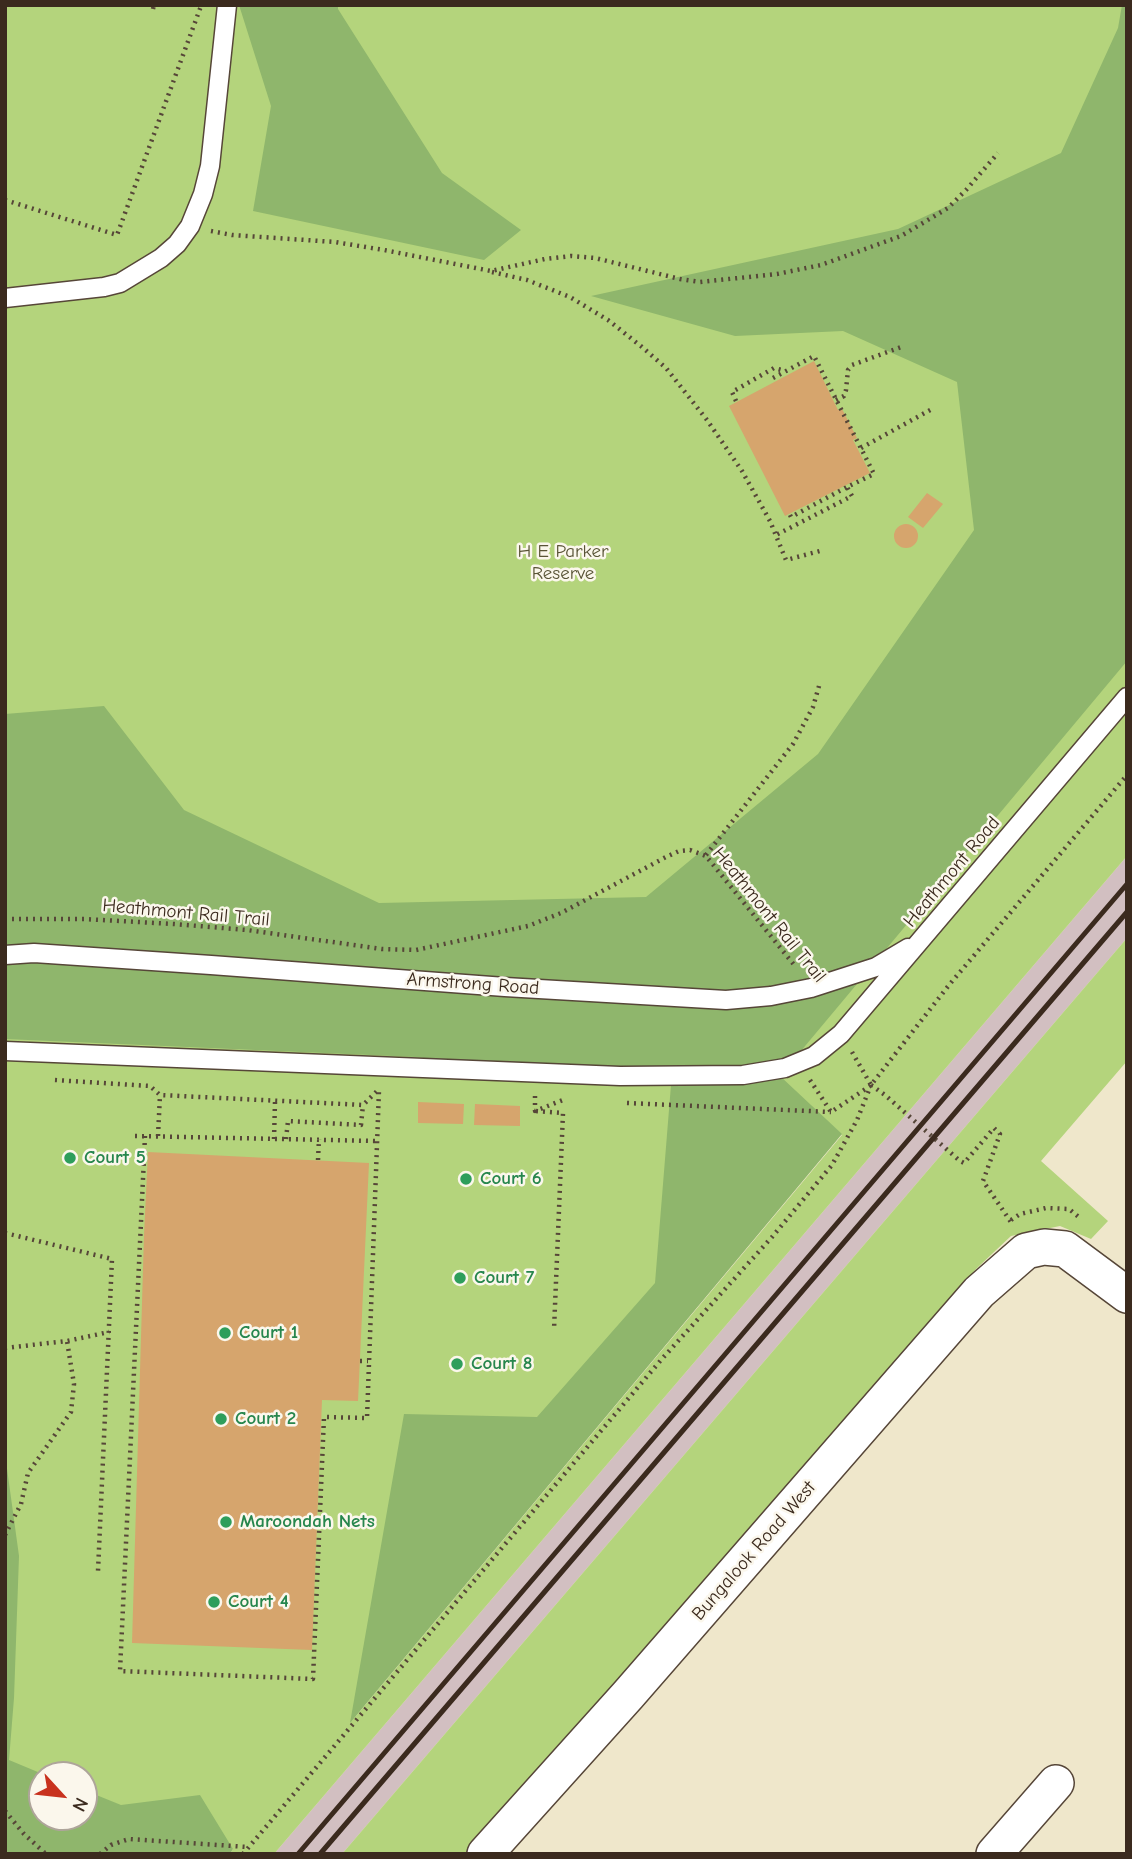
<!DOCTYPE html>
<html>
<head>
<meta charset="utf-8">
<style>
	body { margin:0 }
	#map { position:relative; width:1132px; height:1859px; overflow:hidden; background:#efe7cb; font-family:"Comic Neue",sans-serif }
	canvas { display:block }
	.frame { position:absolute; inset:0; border:7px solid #3b2a1e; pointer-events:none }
	.north { position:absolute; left:28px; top:1761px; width:70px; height:70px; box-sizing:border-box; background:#fbf7ec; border:2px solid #aea59a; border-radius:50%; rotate:117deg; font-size:19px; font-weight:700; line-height:28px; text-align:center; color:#3b2a1e }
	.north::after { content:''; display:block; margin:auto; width:24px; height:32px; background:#c8321e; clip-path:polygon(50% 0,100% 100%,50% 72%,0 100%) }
</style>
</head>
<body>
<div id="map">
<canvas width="1132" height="1859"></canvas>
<div class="frame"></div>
<div class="north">N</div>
</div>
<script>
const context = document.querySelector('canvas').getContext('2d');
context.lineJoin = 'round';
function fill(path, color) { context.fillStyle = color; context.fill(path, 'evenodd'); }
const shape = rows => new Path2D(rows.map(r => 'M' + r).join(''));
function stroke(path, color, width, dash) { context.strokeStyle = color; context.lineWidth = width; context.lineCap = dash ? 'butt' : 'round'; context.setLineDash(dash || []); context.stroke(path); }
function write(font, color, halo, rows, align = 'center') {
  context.font = font + ' "Comic Neue",sans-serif'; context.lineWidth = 5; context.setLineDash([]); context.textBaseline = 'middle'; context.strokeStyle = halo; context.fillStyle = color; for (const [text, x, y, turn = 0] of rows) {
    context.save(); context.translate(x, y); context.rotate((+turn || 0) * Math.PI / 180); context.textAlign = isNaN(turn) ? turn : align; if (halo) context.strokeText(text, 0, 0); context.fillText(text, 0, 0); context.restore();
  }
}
fill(shape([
	[1127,856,1127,938,342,1854,274,1854]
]), '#d2bfc1');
fill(shape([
	[5,5,1127,5,1127,856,274,1854,230,1854,233,1849,84,1809,84,1775,42,1775,5,1771],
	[828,1122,842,1135,351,1722],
	[1127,938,1127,1061,1041,1161,1108,1221,1091,1239,1060,1226,1011,1236,976,1269,476,1848,467,1854,342,1854]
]), '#b4d47c');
fill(shape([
	[239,5,338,5,338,9,442,173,521,230,484,260,253,211,271,106],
	[1122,5,1127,5,1127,661,780,1076,842,1134,350,1723,404,1414,537,1417,655,1283,671,1085,415,1057,5,1039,5,714,104,706,184,810,379,903,646,897,818,754,974,530,957,382,843,331,735,336,591,296,898,229,1061,153,1118,28],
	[5,1454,19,1556,14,1698,9,1760,45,1775,42,1775,42,1817,84,1817,84,1790,121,1805,200,1795,233,1849,230,1854,5,1854]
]), '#8fb66c');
fill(shape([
	[814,361,838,410,842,409,857,438,853,440,870,473,785,516,729,406],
	[927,493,943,504,923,528,908,517],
	'894 536a12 12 0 1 1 24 0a12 12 0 1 1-24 0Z',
	[418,1102,464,1104,463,1124,418,1123],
	[475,1104,520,1106,520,1126,474,1125],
	[148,1152,369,1163,358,1401,322,1400,312,1650,132,1643,144,1235]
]), '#d6a56d');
const lane = shape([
	[5,298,104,287,120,283,161,258,177,244,190,226,203,194,210,166,227,5],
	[5,955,34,953,211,965,505,987,726,1000,771,996,811,988,876,967,908,948],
	[5,1051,620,1076,743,1075,785,1068,814,1056,841,1034,1127,697]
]);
const street = shape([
	[485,1854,628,1695,979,1292,1026,1251,1044,1247,1065,1249,1127,1295],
	[994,1854,1056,1783]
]);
stroke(lane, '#564638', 21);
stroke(street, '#564638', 38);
stroke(shape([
	[153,9,154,5],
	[5,200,117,235,201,6],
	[211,231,232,235,335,242,384,250,491,271,545,259,571,256,595,258,680,279,700,282,777,274,821,265,901,236,948,208,966,190,998,153],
	[492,272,527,280,570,297,608,320,642,347,666,368,707,420,742,471,770,521,786,560,820,551],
	[773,378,814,356,874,474,847,487,852,496,776,535],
	[836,400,844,396,846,390,848,370,852,365,904,346],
	[736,401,732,392,774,368,785,371],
	[861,448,932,409],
	[790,515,791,517,847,487],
	[706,855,793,744,813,707,819,686],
	[5,919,84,919,174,924,247,930,382,949,416,950,528,926,561,913,666,857,679,851,690,850,706,856,795,966],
	[852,1052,871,1085,949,985,1127,775],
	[55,1080,150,1086,160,1095,363,1105,379,1089],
	[810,1080,831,1112,870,1086],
	[871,1085,885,1095,960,1161,964,1163,994,1128,1000,1134,983,1181,1013,1225],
	[535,1096,535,1111,563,1100],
	[627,1103,831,1112],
	[536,1111,563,1113,554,1330],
	[135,1136,377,1141],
	[145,1136,120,1671,313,1679,324,1417,367,1418,379,1090],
	[158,1136,160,1095],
	[274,1139,275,1102],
	[286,1139,288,1121,361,1125,363,1105],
	[318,1160,319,1139],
	[1011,1220,1020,1214,1046,1208,1069,1209,1081,1219],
	[5,1233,112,1259,98,1571],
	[5,1348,67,1341,109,1332],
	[360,1361,368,1361],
	[5,1535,21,1504,28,1473,71,1412,74,1384,67,1341],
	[5,1811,24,1834,46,1854],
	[100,1854,111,1845,129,1839,248,1847],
	[243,1854,661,1360,772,1237,832,1165,857,1120,871,1085]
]), '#564638', 4.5, [2, 5]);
stroke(lane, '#fff', 18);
stroke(street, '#fff', 35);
stroke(shape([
	[298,1854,1127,884],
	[320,1854,1127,912]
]), '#3b2a1e', 5);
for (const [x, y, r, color] of [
	[70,1158,7,"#2e9e5b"],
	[466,1179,7,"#2e9e5b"],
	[460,1278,7,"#2e9e5b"],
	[225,1333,7,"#2e9e5b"],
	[457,1364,7,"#2e9e5b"],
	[221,1419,7,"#2e9e5b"],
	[226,1522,7,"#2e9e5b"],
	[214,1602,7,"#2e9e5b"]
]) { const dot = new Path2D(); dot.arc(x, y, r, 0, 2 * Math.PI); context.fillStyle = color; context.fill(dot); stroke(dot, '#fbf7ec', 2.5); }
write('19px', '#595436', '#fbf7ec', [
	["H E Parker",563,552],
	["Reserve",563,574]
]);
write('19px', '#3b2a1e', '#fbf7ec', [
	["Heathmont Road",952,872,-50],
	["Heathmont Rail Trail",186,913,5],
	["Heathmont Rail Trail",769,915,51],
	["Armstrong Road",473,984,4],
	["Bungalook Road West",754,1551,-49]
]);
write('bold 19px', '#27864d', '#fbf7ec', [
	["Court 5",84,1158],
	["Court 6",480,1179],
	["Court 7",474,1278],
	["Court 1",239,1333],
	["Court 8",471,1364],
	["Court 2",235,1419],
	["Maroondah Nets",240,1522],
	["Court 4",228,1602]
], 'left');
</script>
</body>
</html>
